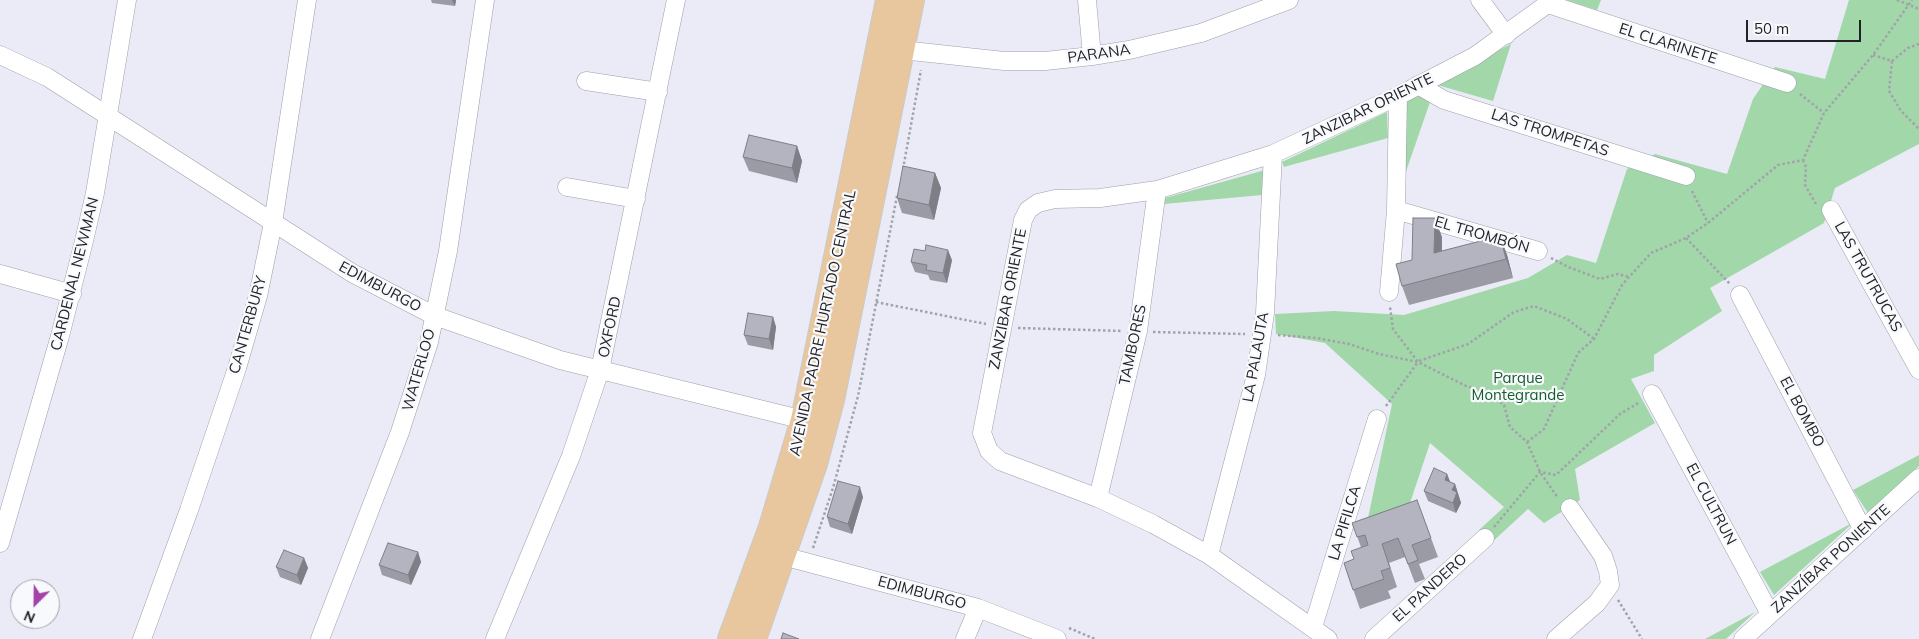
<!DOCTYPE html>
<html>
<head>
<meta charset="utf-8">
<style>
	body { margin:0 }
	#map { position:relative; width:1919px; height:639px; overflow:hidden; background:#eaebf6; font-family:Mulish,sans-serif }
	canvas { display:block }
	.north { position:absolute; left:10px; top:579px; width:50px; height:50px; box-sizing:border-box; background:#f8f9fd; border:1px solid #a2a3a7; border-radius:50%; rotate:203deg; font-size:14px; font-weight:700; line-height:20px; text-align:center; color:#222226 }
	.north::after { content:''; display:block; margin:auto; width:18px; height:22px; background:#a442a9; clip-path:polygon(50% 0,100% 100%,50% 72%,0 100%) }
	.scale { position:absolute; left:1746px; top:20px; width:115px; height:22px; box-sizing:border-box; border:2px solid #222226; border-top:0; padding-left:6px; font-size:15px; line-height:18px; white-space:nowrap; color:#222226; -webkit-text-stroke:4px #f8f9fd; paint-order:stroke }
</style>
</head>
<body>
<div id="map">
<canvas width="1919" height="639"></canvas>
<div class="north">N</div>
<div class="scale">50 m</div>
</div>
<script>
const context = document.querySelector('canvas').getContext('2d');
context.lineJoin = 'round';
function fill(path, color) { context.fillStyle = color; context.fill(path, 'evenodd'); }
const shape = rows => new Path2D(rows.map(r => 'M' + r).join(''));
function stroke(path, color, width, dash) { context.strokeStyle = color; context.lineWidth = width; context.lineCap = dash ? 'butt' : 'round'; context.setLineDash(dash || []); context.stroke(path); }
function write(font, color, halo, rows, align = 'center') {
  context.font = font + ' Mulish,sans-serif'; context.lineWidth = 4.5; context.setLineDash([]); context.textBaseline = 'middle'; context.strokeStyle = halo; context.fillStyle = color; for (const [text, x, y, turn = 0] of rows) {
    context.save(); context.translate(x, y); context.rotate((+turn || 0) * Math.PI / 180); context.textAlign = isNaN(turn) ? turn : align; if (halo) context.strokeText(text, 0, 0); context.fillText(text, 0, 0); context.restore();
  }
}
fill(shape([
	[1566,0,1601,0,1597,10],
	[1849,0,1919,0,1919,144,1835,188,1824,223,1710,288,1722,311,1654,355,1654,371,1631,379,1655,423,1575,469,1580,500,1544,523,1528,509,1490,544,1479,530,1504,507,1430,443,1409,506,1368,518,1392,404,1325,343,1276,334,1275,314,1334,311,1404,315,1528,278,1567,255,1596,263,1627,169,1655,154,1727,174,1753,99,1775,67,1825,79],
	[1511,44,1493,101,1434,84],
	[1416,94,1431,99,1401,186,1404,97],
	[1387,112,1388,138,1284,167,1282,162],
	[1265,170,1262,195,1164,204,1165,198],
	[1919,455,1919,466,1868,513,1853,490],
	[1854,522,1774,595,1760,572],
	[1755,612,1726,639,1705,639]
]), '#a2d7a9');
const street = shape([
	[1087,0,1092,56],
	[1480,0,1506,35],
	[1548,4,1787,83],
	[902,50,1004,61,1045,61,1092,56,1129,50,1201,33,1289,0],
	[0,55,47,77,69,91,352,273,435,316,560,360,804,420],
	[586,81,658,92],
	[1418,85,1444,100,1686,176],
	[567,187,636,199],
	[1396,210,1538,251],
	[1831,210,1919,370],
	[0,274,72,294],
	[1389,292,1396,210,1398,96],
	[1740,295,1863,530],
	[1652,394,1770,614],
	[1098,498,1138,331,1157,190],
	[0,543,60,336,84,241,95,193,127,0],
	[1209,555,1256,375,1265,313,1273,154],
	[783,556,978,608,1057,639],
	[1313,627,1377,419],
	[142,639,189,510,237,368,258,296,273,223,307,0],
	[320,639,400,432,429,342,448,251,485,0],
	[495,639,571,456,600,370,676,0],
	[965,639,978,608],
	[1328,639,1209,555,1153,524,1098,498,1000,461,989,451,982,433,1023,220,1028,210,1038,203,1055,199,1100,198,1157,190,1273,154,1398,96,1475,56,1553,0],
	[1374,639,1485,538],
	[1556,639,1597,603,1610,585,1608,571,1603,556,1570,508],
	[1743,639,1919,478]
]);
const primary = shape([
	[731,639,772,527,804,420,889,0],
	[753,639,814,464,831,400,911,0]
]);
stroke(street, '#9e9faa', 19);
stroke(primary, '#cacacb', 28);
stroke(shape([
	[1897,0,1919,9],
	[1873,55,1892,61,1889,91,1901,111,1919,129],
	[1892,61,1908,48,1919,44],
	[1800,94,1824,113],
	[1803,160,1806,167,1805,185,1816,204],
	[903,169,921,70],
	[1692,191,1708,223],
	[1686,238,1730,284],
	[1551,258,1568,267,1600,279,1618,274,1629,277],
	[876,302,986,324],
	[1018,328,1123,331],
	[1153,332,1245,334],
	[1278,335,1316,338,1349,344,1379,354,1418,362,1466,386,1487,392,1504,405,1510,427,1527,442,1540,472,1558,498],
	[1419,361,1468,344,1514,312,1534,306,1567,319,1594,339],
	[1386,406,1418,362,1393,329,1390,307],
	[1527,442,1544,429,1578,353,1594,339,1622,285,1629,277,1651,253,1686,238,1708,223,1778,165,1803,160,1824,113,1873,55,1912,0],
	[1494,527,1540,472,1556,475,1620,414,1640,402],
	[813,548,833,488,858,396,897,196],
	[1618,600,1642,639],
	[1069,628,1095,639]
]), '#a1a2aa', 2.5, [2.5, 2.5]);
stroke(street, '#fff', 18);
stroke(primary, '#e8c79e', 26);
fill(shape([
	[431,0,456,0,455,6,432,3],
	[797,146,802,161,797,183,749,171,743,157],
	[935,173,941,188,934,220,902,213,897,198],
	[1500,236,1507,255,1513,278,1409,305,1402,286,1412,260,1442,237,1442,251],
	[952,260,947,283,930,280,928,275,915,272,911,262],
	[773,317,776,327,773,350,748,345,744,335],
	[1447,474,1450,482,1455,484,1461,503,1456,513,1428,501,1424,491],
	[863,497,852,534,830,527,827,517],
	[1417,500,1438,557,1419,564,1425,579,1415,583,1405,557,1389,563,1397,587,1388,591,1391,598,1360,609,1344,563,1354,559,1361,547,1352,523],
	[418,552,421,562,411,585,382,575,379,565],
	[304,558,308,568,301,585,280,577,276,567]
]), '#9a9ba4');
fill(shape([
	[452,0,456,0,455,6],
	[797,146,802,161,797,183,792,168],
	[935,173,941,188,934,220,929,205],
	[1435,218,1442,237,1441,272,1434,253],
	[1500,236,1507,255,1513,278,1506,259],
	[948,250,952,260,947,283,943,273],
	[773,317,776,327,773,350,769,339],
	[1447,474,1451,484,1445,480],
	[1455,484,1461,503,1456,513,1453,503,1452,490],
	[860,487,863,497,852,534,848,524],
	[418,552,421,562,411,585,408,575],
	[304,558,308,568,301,585,297,575]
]), '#7d7e86');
const building = shape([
	[749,135,797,146,792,168,743,157,749,135],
	[903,166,935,173,929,205,897,198,903,166],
	[1413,218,1435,218,1434,253,1500,236,1506,259,1402,286,1396,264,1412,260,1413,218],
	[926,245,948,250,943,273,926,270,927,265,911,262,914,249,925,251,926,245],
	[748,313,773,317,769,339,744,335,748,313],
	[1434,468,1447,474,1445,480,1455,484,1452,490,1457,492,1453,503,1424,491,1434,468],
	[838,481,860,487,848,524,827,517,838,481],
	[1417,500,1431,538,1412,545,1418,560,1408,564,1398,538,1382,544,1390,568,1381,571,1384,579,1353,590,1344,563,1354,559,1351,551,1368,545,1365,535,1357,537,1352,523,1417,500],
	[388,543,418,552,408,575,379,565,388,543],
	[284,550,304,558,297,575,276,567,284,550],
	[783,633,799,639,781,639,783,633]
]);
fill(building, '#b3b4bf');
stroke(building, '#7d7e86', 1);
write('15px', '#222226', '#f8f9fd', [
	["EL CLARINETE",1668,44,18],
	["PARANA",1099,54,-8],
	["ZANZIBAR ORIENTE",1368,109,-26],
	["LAS TROMPETAS",1550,133,18],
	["EL TROMBÓN",1482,235,16],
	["CARDENAL NEWMAN",75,274,-76],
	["LAS TRUTRUCAS",1868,277,61],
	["EDIMBURGO",380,287,28],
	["ZANZIBAR ORIENTE",1008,299,-79],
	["AVENIDA PADRE HURTADO CENTRAL",823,323,-78],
	["CANTERBURY",248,325,-74],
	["OXFORD",610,327,-78],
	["TAMBORES",1133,345,-78],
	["LA PALAUTA",1256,357,-80],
	["WATERLOO",419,370,-74],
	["EL BOMBO",1802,412,62],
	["EL CULTRUN",1711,504,62],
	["LA PIFILCA",1345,523,-73],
	["ZANZÍBAR PONIENTE",1831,559,-42],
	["EL PANDERO",1430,588,-42],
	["EDIMBURGO",922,593,15]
]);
write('15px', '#145c29', '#f8f9fd', [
	["Parque",1518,378],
	["Montegrande",1518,395]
]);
</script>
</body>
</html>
